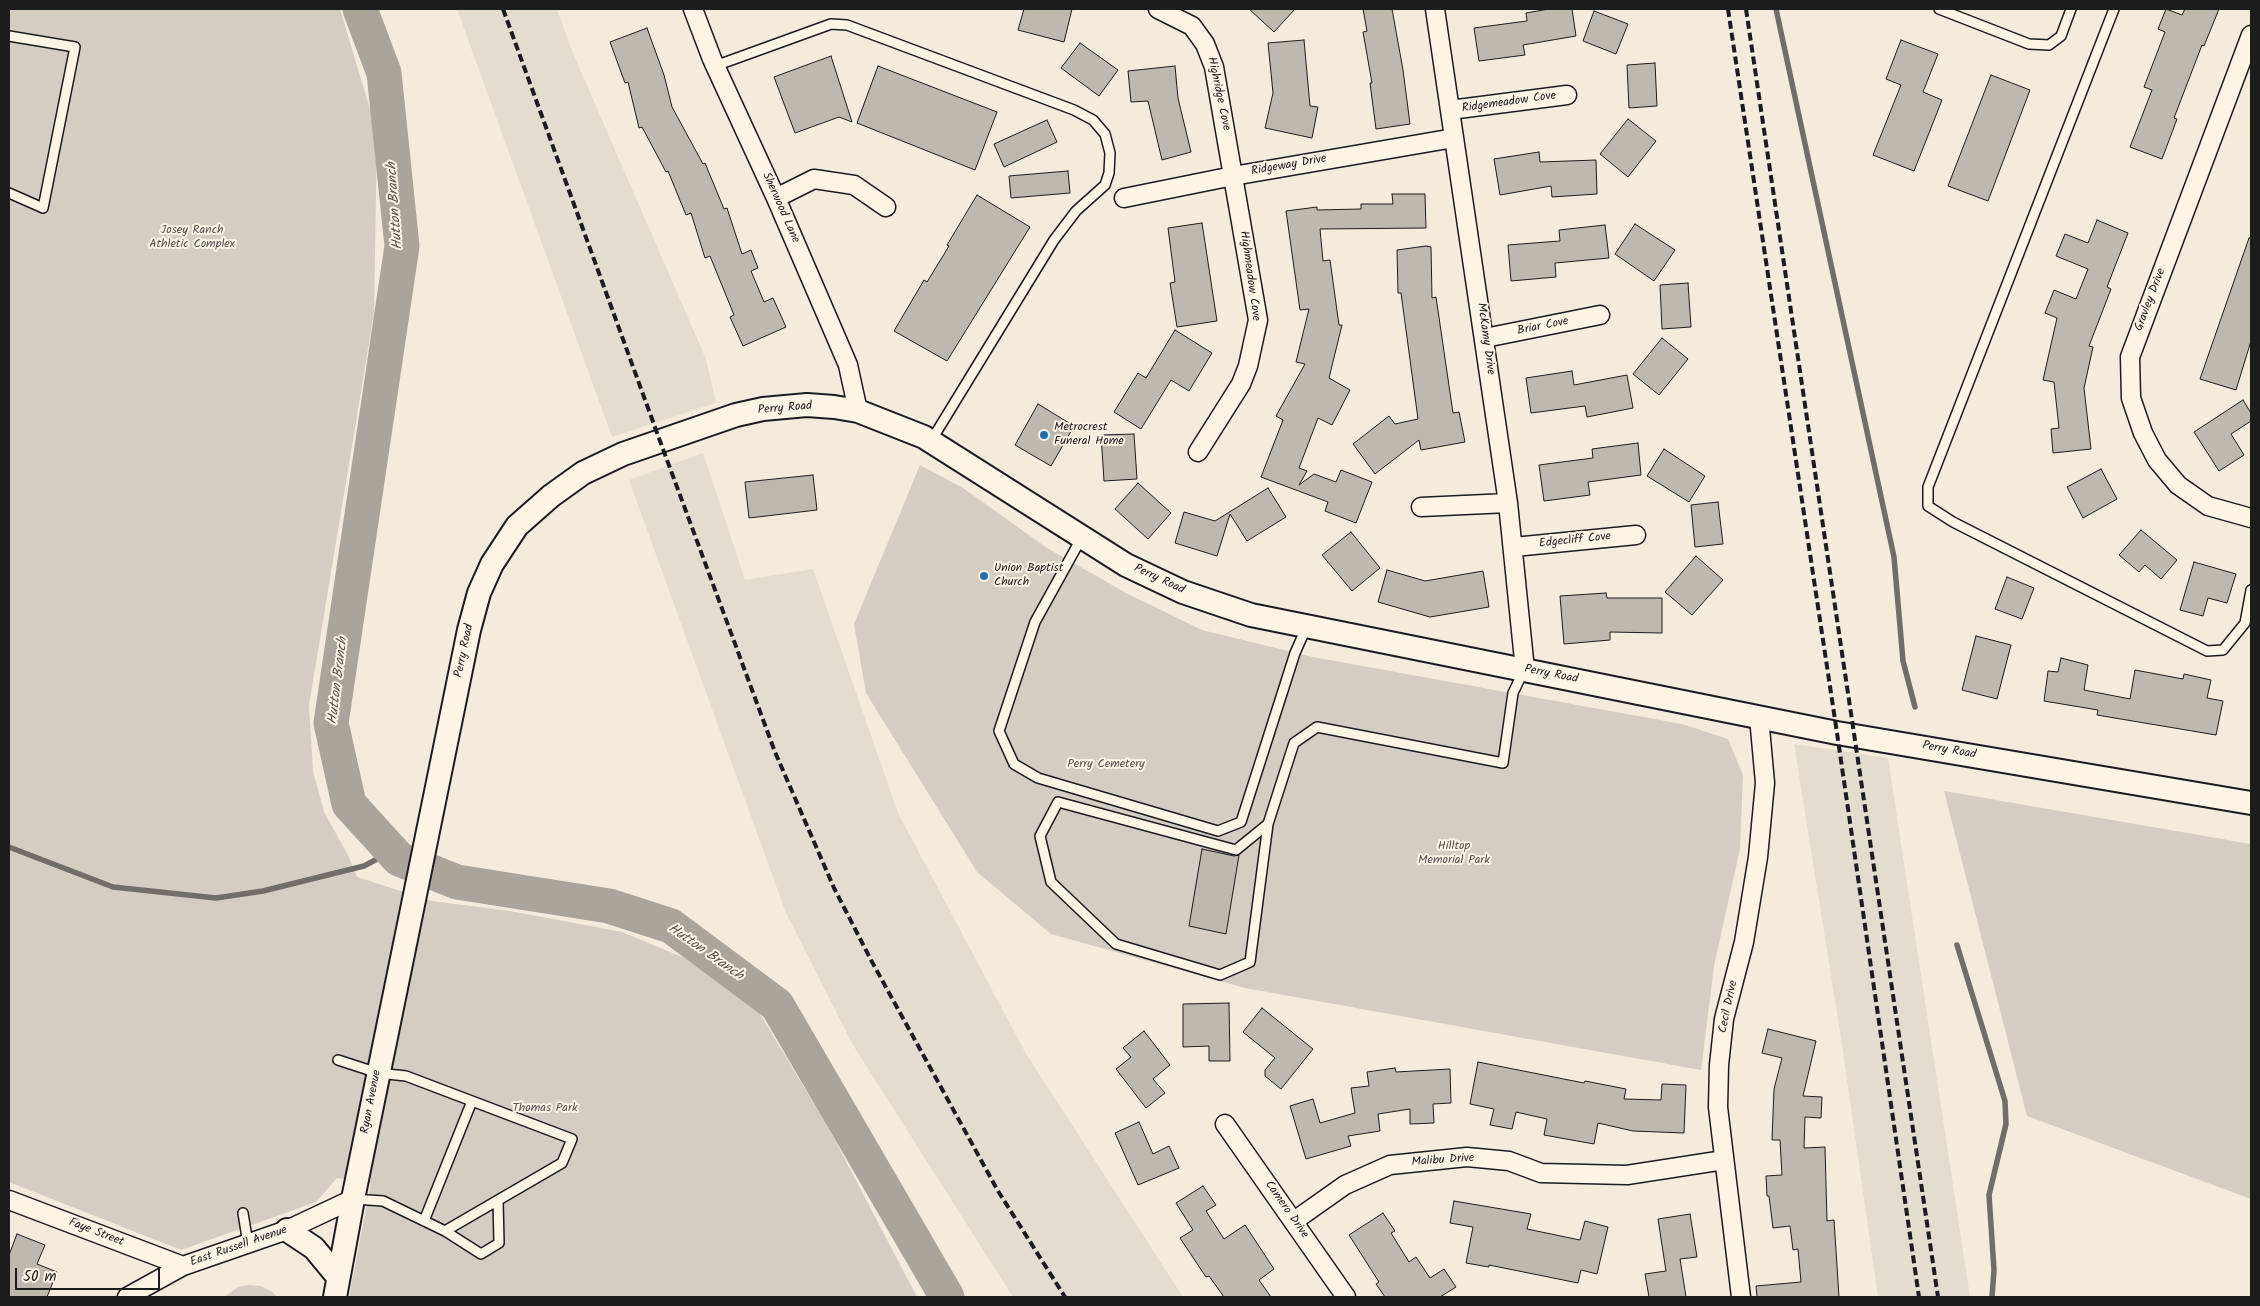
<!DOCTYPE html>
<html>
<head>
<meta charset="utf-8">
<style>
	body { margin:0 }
	#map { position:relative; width:2260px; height:1306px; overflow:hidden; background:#f3ecdd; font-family:Kalam,sans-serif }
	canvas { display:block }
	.frame { position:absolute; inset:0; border:10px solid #1c1c1c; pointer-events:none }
	.scale { position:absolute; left:15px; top:1268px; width:145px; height:22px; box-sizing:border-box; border:2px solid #1c1c1c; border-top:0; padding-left:6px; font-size:15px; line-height:18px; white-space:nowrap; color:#1c1c1c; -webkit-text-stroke:4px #fcf5e5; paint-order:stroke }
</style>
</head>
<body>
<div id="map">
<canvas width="2260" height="1306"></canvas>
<div class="frame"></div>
<div class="scale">50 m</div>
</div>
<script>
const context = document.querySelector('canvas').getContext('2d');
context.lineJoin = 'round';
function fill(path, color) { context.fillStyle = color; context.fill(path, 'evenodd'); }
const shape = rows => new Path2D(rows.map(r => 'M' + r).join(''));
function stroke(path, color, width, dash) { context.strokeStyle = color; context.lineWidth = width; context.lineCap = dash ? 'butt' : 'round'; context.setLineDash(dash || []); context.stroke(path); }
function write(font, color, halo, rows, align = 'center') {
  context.font = font + ' Kalam,sans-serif'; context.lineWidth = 4; context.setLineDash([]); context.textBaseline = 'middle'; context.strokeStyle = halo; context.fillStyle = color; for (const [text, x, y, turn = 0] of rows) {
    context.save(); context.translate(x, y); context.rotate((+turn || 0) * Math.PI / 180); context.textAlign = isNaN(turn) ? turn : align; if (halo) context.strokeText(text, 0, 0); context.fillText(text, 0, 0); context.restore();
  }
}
fill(shape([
	[457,9,557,9,572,51,706,359,716,403,612,437],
	[703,453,745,580,813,569,898,813,1025,1052,1183,1297,1013,1297,853,1045,786,913,629,480],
	[1794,744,1888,758,1970,1297,1878,1297,1841,1038]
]), '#e3ddcf');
fill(shape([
	[9,9,340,9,377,133,374,313,309,705,313,771,324,812,348,855,357,877,432,901,510,911,622,932,699,964,757,1009,828,1127,917,1297,349,1297,371,1183,337,1178,316,1202,181,1250,9,1182],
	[920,465,963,488,1047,548,1128,594,1202,630,1313,657,1682,724,1728,739,1743,775,1740,849,1714,966,1701,1070,1245,988,1051,934,977,872,866,693,854,624],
	[1944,791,2251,844,2251,1199,2027,1116],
	[249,1285,261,1286,271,1291,277,1297,224,1297,238,1287]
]), '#d3cec1');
stroke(shape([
	[1776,9,1894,557,1903,661,1915,707],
	[9,847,113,887,216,898,263,891,364,866,392,851],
	[1957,945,2005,1101,2006,1124,1989,1195,1994,1270,1992,1297]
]), '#716e68', 5.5);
stroke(shape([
	[360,9,384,73,402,246,331,723,349,804,399,859,457,882,609,906,671,926,777,1005,947,1297]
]), '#aaa59b', 35);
const building = shape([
	[1024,9,1072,9,1064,42,1018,30,1024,9],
	[1249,9,1295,9,1274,32,1249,9],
	[1363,9,1392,9,1403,70,1410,124,1376,129,1370,83,1372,83,1363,32,1367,31,1363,9],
	[1549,9,1572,9,1576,36,1523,45,1525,55,1479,61,1474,28,1527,21,1526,13,1549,9],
	[2166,9,2182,15,2185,9,2219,9,2204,46,2202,45,2174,118,2177,119,2162,159,2130,147,2152,90,2144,87,2165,32,2158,29,2166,9],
	[1594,11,1628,24,1616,54,1583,41,1594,11],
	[647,28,664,75,672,107,703,164,705,163,724,209,727,208,742,254,751,250,758,268,751,271,764,302,773,298,786,327,743,346,730,317,734,315,710,256,705,258,691,213,686,215,668,171,666,172,642,127,639,128,628,82,625,83,610,42,647,28],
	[1304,40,1310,106,1318,107,1312,138,1265,128,1273,93,1268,43,1304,40],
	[1901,40,1938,54,1923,92,1942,100,1914,171,1873,155,1901,85,1886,79,1901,40],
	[1080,43,1118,70,1099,96,1061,68,1080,43],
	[831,56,852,122,839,117,795,133,774,77,831,56],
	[1655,63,1657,106,1629,108,1627,65,1655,63],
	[878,66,997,112,975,170,857,123,878,66],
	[1175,66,1178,98,1191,152,1162,160,1148,101,1131,102,1128,71,1175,66],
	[1991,75,2030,90,1988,201,1948,186,1991,75],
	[1628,119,1656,141,1628,177,1600,154,1628,119],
	[1047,120,1057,142,1004,167,994,144,1047,120],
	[1539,152,1540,162,1596,160,1597,194,1552,197,1551,186,1500,195,1494,159,1539,152],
	[1068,171,1070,193,1011,198,1009,176,1068,171],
	[1392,194,1425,194,1426,228,1320,229,1323,261,1330,260,1339,325,1342,325,1329,378,1350,390,1332,425,1318,418,1299,468,1307,471,1299,485,1314,474,1336,482,1341,470,1372,482,1356,523,1325,511,1328,502,1261,477,1283,420,1276,416,1305,364,1296,362,1309,309,1300,310,1286,211,1317,207,1317,210,1361,209,1361,204,1393,204,1392,194],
	[977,195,1030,227,947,361,894,331,924,280,927,282,949,246,947,245,977,195],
	[2097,220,2128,233,2107,287,2111,289,2089,346,2093,347,2084,388,2091,449,2053,453,2051,429,2059,428,2054,382,2043,380,2057,318,2045,313,2054,290,2076,299,2088,269,2056,256,2065,234,2088,243,2097,220],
	[1202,223,1217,321,1177,327,1170,283,1175,282,1168,228,1202,223],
	[1635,224,1675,250,1654,281,1615,254,1635,224],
	[1605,225,1609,258,1555,263,1556,277,1511,281,1508,245,1560,241,1559,230,1605,225],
	[2249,238,2251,239,2251,341,2236,390,2200,379,2249,238],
	[1426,246,1431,247,1432,298,1436,297,1453,413,1459,412,1465,442,1421,450,1419,440,1375,474,1353,444,1389,416,1395,424,1418,419,1401,293,1398,293,1397,250,1426,246],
	[1688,283,1691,327,1662,329,1660,285,1688,283],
	[1175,330,1212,353,1189,391,1171,380,1141,429,1114,412,1138,373,1146,378,1175,330],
	[1662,338,1688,359,1659,395,1633,374,1662,338],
	[1572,371,1574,385,1627,375,1633,408,1587,417,1585,406,1531,413,1526,378,1572,371],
	[2243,400,2251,413,2251,421,2231,434,2244,455,2219,471,2194,432,2243,400],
	[1038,404,1074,426,1051,466,1015,445,1038,404],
	[1134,434,1137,479,1104,481,1101,435,1134,434],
	[1638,443,1641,475,1588,482,1590,495,1544,501,1539,465,1593,458,1592,449,1638,443],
	[1664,449,1705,476,1689,502,1647,476,1664,449],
	[2101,469,2117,499,2083,518,2067,487,2101,469],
	[813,475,817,510,749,518,745,482,813,475],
	[1138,483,1171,513,1148,539,1115,509,1138,483],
	[1268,488,1286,517,1247,541,1230,514,1217,556,1175,543,1184,512,1215,521,1268,488],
	[1718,502,1723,544,1695,547,1691,505,1718,502],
	[2141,530,2177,560,2161,579,2145,565,2139,572,2119,555,2141,530],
	[1351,532,1380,568,1352,591,1322,555,1351,532],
	[1696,556,1723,580,1692,615,1665,592,1696,556],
	[2194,562,2236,574,2227,603,2208,598,2203,616,2180,610,2194,562],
	[1387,570,1425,581,1483,571,1489,607,1430,617,1378,602,1387,570],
	[2007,577,2034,588,2022,619,1995,609,2007,577],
	[1606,593,1607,598,1662,598,1662,633,1610,632,1610,640,1564,644,1560,596,1606,593],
	[1976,636,2011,645,1997,699,1962,690,1976,636],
	[2061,658,2088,665,2084,690,2130,699,2135,670,2183,679,2184,674,2211,680,2207,698,2223,701,2216,735,2097,715,2098,710,2044,701,2048,671,2058,672,2061,658],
	[1202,849,1234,856,1239,855,1226,934,1189,926,1202,849],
	[1229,1003,1230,1061,1209,1061,1209,1046,1183,1047,1183,1004,1229,1003],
	[1262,1008,1313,1049,1281,1089,1265,1076,1265,1070,1275,1058,1243,1032,1262,1008],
	[1768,1029,1816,1041,1803,1096,1822,1097,1821,1118,1805,1117,1804,1148,1825,1147,1827,1221,1834,1220,1839,1297,1757,1297,1756,1286,1801,1282,1798,1249,1793,1250,1790,1226,1773,1228,1769,1196,1767,1196,1766,1176,1782,1175,1780,1140,1772,1140,1774,1089,1782,1058,1762,1053,1768,1029],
	[1144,1031,1170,1065,1153,1079,1165,1093,1146,1108,1116,1069,1131,1057,1123,1048,1144,1031],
	[1478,1062,1584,1083,1585,1081,1626,1089,1624,1099,1661,1100,1662,1084,1686,1085,1684,1133,1633,1131,1598,1123,1594,1144,1544,1135,1547,1119,1516,1112,1512,1129,1490,1125,1494,1109,1470,1104,1478,1062],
	[1395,1068,1396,1072,1450,1069,1451,1103,1433,1104,1434,1123,1410,1124,1410,1109,1378,1114,1380,1131,1348,1136,1351,1146,1306,1159,1290,1106,1313,1099,1320,1123,1355,1113,1351,1088,1369,1086,1367,1072,1395,1068],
	[1139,1122,1153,1154,1169,1146,1179,1168,1138,1185,1115,1133,1139,1122],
	[1203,1186,1216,1205,1206,1211,1224,1239,1245,1225,1274,1269,1259,1280,1271,1297,1224,1297,1209,1276,1206,1277,1180,1238,1193,1230,1176,1203,1203,1186],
	[1454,1201,1531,1214,1527,1229,1580,1240,1585,1221,1608,1227,1597,1274,1581,1270,1578,1283,1489,1265,1489,1267,1466,1263,1473,1227,1450,1223,1454,1201],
	[1383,1213,1395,1231,1391,1233,1409,1262,1416,1257,1430,1278,1444,1269,1456,1287,1440,1297,1385,1297,1376,1284,1379,1282,1349,1235,1383,1213],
	[1690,1214,1697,1257,1680,1259,1686,1297,1649,1297,1645,1274,1666,1271,1658,1219,1690,1214],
	[17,1234,45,1245,37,1264,57,1272,47,1297,9,1297,9,1255,17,1234]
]);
fill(building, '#beb9ae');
stroke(building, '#1c1c1c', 1);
const service = shape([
	[1939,9,2029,44,2049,45,2061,36,2071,9],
	[2114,9,1928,487,1928,506,1953,522,2207,651,2223,650,2245,623,2251,590],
	[9,36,75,47,43,208,9,193],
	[715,66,831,24,847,25,1074,110,1093,120,1105,134,1110,153,1109,173,1105,185,1076,211,1054,240,931,441],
	[1082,537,1035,622,999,731,1014,764,1038,778,1218,831,1241,822,1295,653,1307,626],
	[1268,824,1236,850,1058,802,1040,836,1051,882,1116,944,1220,975,1250,962,1268,824,1294,743,1317,727,1503,763,1513,693,1524,670],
	[338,1060,378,1073,406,1076,572,1139,562,1163,445,1231,383,1201,353,1199],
	[243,1213,248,1244],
	[424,1221,472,1101],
	[445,1231,481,1254,499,1243,498,1200]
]);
const minor = shape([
	[693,9,712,59,776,198,848,365,858,411],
	[1158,9,1192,26,1205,44,1214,67,1258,320,1248,366,1241,384,1198,452],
	[1435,9,1508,503,1525,670],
	[2251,35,2130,357,2131,398,2143,433,2157,460,2178,485,2208,506,2251,518],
	[1450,110,1567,95],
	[776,198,814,179,854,185,886,207],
	[1124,198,1233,176,1454,138],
	[1485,338,1600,315],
	[1421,507,1508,503],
	[1514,547,1636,535],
	[1225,1124,1346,1297],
	[9,1200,183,1266],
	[1294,1221,1345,1185,1390,1165,1467,1157,1509,1161,1541,1173,1627,1175,1724,1160],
	[127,1297,183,1266,287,1230,353,1199],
	[1741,1297,1718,1107,1719,1065,1724,1019,1744,942,1758,857,1765,783,1759,717]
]);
const tertiary = shape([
	[287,1230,314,1248,338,1277],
	[335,1297,353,1199,469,630,479,593,492,564,517,526,551,496,583,473,623,454,736,415,763,409,807,405,834,407,858,411,924,437,1126,565,1183,592,1251,615,1837,733,2251,803]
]);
stroke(service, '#1c1c1c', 12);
stroke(minor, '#1c1c1c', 21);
stroke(tertiary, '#1c1c1c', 26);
stroke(service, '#fcf5e5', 9);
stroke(minor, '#fcf5e5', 18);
stroke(tertiary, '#fcf5e5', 22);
stroke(shape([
	[503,9,660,441,775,752,834,888,871,960,998,1191,1065,1297],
	[1728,9,1837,733,1919,1297],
	[1746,9,1938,1297]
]), '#1c1c1c', 4, [8, 4]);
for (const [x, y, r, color] of [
	[1044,435,5,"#1f6fb2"],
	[984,576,5,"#1f6fb2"]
]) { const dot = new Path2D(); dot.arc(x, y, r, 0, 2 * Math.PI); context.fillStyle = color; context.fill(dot); stroke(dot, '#fcf5e5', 2); }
write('12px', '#1c1c1c', '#fcf5e5', [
	["Highridge Cove",1218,94,78],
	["Ridgemeadow Cove",1509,103,-8],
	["Ridgeway Drive",1289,166,-10],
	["Sherwood Lane",780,208,66],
	["Highmeadow Cove",1249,276,82],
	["Gravley Drive",2151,300,-69],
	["Briar Cove",1543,327,-11],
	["McKamy Drive",1485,339,82],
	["Perry Road",785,409,-5],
	["Edgecliff Cove",1575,541,-6],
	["Perry Road",1159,580,25],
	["Perry Road",465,651,-78],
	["Perry Road",1551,675,11],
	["Perry Road",1949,751,10],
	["Cecil Drive",1729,1007,-78],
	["Ryan Avenue",372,1102,-79],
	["Malibu Drive",1443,1161,-4],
	["Camero Drive",1286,1210,55],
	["Faye Street",96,1233,21],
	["East Russell Avenue",239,1247,-19]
]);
write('12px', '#53514e', '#fcf5e5', [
	["Josey Ranch",192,231],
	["Athletic Complex",192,245],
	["Perry Cemetery",1106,765],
	["Hilltop",1454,847],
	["Memorial Park",1454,861],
	["Thomas Park",545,1109]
]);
write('12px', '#1c1c1c', '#fcf5e5', [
	["Metrocrest",1054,428],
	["Funeral Home",1054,442],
	["Union Baptist",994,569],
	["Church",994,583]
], 'left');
write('italic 14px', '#55534f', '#fcf5e5', [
	["Hutton Branch",396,206,-94],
	["Hutton Branch",339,681,-83],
	["Hutton Branch",705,953,35]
]);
</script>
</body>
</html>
